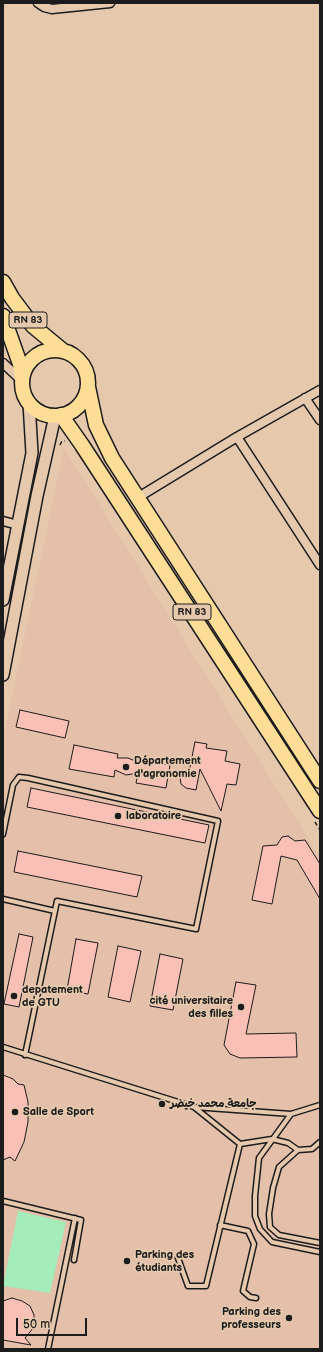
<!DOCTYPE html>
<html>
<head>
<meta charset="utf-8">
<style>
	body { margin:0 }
	#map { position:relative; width:323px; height:1352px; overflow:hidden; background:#e6c9ad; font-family:"Balsamiq Sans",sans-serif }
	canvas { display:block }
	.frame { position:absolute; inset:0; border:4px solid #1c1c1c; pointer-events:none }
	.scale { position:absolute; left:16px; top:1318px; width:71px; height:18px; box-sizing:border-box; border:2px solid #1c1c1c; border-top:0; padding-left:5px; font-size:12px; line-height:14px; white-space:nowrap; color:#1c1c1c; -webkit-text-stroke:3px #e6c9ad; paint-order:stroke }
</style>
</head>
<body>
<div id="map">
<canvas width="323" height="1352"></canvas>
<div class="frame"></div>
<div class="scale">50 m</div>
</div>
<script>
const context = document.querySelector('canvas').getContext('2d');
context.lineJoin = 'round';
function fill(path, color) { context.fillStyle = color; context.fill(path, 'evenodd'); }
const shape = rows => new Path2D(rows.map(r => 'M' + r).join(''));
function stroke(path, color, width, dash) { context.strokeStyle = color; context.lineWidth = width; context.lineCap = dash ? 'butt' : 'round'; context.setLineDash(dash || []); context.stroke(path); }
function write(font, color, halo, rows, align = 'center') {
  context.font = font + ' "Balsamiq Sans","Playpen Sans Arabic",sans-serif'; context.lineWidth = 3.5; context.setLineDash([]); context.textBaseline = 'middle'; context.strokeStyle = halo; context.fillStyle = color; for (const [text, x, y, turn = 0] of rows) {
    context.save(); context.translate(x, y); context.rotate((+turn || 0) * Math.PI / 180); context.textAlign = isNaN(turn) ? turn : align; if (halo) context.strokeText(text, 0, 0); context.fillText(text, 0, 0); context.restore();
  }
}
fill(shape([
	[64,448,320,858,320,1349,3,1349,3,739]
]), '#e4bfa9');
fill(shape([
	[18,1211,66,1222,50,1293,3,1286]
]), '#a4ecb9');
const building = shape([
	[20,710,69,721,65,738,16,727,20,710],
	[195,742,207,744,206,748,227,751,225,761,240,764,236,785,227,784,221,811,200,769,196,790,186,788,181,784,180,777,185,772,189,772,195,742],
	[74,745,118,754,117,758,128,758,140,763,140,760,170,765,166,788,136,783,138,773,126,775,115,770,114,777,69,769,74,745],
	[31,788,209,825,205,843,27,807,31,788],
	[288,836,295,841,305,840,320,864,320,899,297,860,281,856,272,904,252,900,263,846,277,845,282,837,288,836],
	[18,851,142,876,137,897,14,872,18,851],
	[19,934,33,937,19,1007,4,1004,19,934],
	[76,939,98,943,88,994,67,990,76,939],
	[118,946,141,951,130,1002,108,997,118,946],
	[160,954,183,959,173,1010,150,1006,160,954],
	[236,982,256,985,246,1034,296,1033,297,1057,240,1058,230,1054,224,1045,236,982],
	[3,1075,13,1079,18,1084,24,1085,28,1102,28,1122,24,1142,15,1161,10,1157,3,1160,3,1075],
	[12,1298,22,1301,30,1306,34,1315,34,1327,25,1338,31,1345,3,1340,3,1301,12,1298]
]);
fill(building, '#fbc0b5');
stroke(building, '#1c1c1c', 1);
const lane = shape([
	[3,834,13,785,19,777,28,778,218,821,196,929,57,901,25,1055],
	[3,899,55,911],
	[3,1047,194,1107,291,1114,320,1105],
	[194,1107,240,1144],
	[291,1114,259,1158,255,1196,255,1216,260,1229,272,1242,320,1252],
	[298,1150,279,1167,273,1188,269,1214,270,1227,279,1235,320,1243],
	[3,1201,81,1220,74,1260],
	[220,1225,248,1231,254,1244,243,1291,250,1297,256,1298],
	[178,1258,188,1286,206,1286,240,1144,272,1139,288,1143,298,1150,312,1149,320,1142],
	[48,1349,75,1218]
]);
const street = shape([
	[38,3,44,7,52,9,110,3],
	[3,363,21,380],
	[305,398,320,420],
	[237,437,320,565],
	[137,498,237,437,320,390],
	[3,521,18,525]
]);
const secondary = shape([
	[3,600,32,453,29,403],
	[3,675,37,496,55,416]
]);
const highway = shape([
	[3,282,12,298,33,326,62,350],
	[3,316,20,364,22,378],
	'22 383a33 33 0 1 1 66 0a33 33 0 1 1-66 0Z',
	[88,387,96,425,112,458,320,781],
	[61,415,82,445,320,811]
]);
stroke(lane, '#1c1c1c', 7);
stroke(street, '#1c1c1c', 11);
stroke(secondary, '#1c1c1c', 14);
stroke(highway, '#1c1c1c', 17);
stroke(shape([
	[60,445,62,441,65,441],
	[315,822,320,830]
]), '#1c1c1c', 1.5, [4, 3]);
stroke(lane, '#e6c9ad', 4);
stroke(street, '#e6c9ad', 8);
stroke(secondary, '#e6c9ad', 11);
stroke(highway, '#fedd96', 14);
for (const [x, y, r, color] of [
	[126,767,4,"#1c1c1c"],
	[118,816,4,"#1c1c1c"],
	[14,996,4,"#1c1c1c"],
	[241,1007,4,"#1c1c1c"],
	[162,1104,4,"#1c1c1c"],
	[15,1112,4,"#1c1c1c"],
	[127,1261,4,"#1c1c1c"],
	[289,1318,4,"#1c1c1c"]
]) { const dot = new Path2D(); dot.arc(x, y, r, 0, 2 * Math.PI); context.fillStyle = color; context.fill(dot); stroke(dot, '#e6c9ad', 1.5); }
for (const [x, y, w] of [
	[28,320,38],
	[192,612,38]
]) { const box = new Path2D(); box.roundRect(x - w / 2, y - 8, w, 16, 3); context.fillStyle = '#e6c9ad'; context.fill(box); stroke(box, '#1c1c1c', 1); }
write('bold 10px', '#1c1c1c', null, [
	["RN 83",28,320],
	["RN 83",192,612]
]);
write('bold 11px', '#1c1c1c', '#e6c9ad', [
	["Département",134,761],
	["d'agronomie",134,774],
	["laboratoire",126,816],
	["depatement",22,990],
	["de GTU",22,1003],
	["cité universitaire",233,1001,"right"],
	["des filles",233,1014,"right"],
	["جامعة محمد خيضر",170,1104],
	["Salle de Sport",23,1112],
	["Parking des",135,1255],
	["étudiants",135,1268],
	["Parking des",281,1312,"right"],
	["professeurs",281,1325,"right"]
], 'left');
</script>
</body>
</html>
